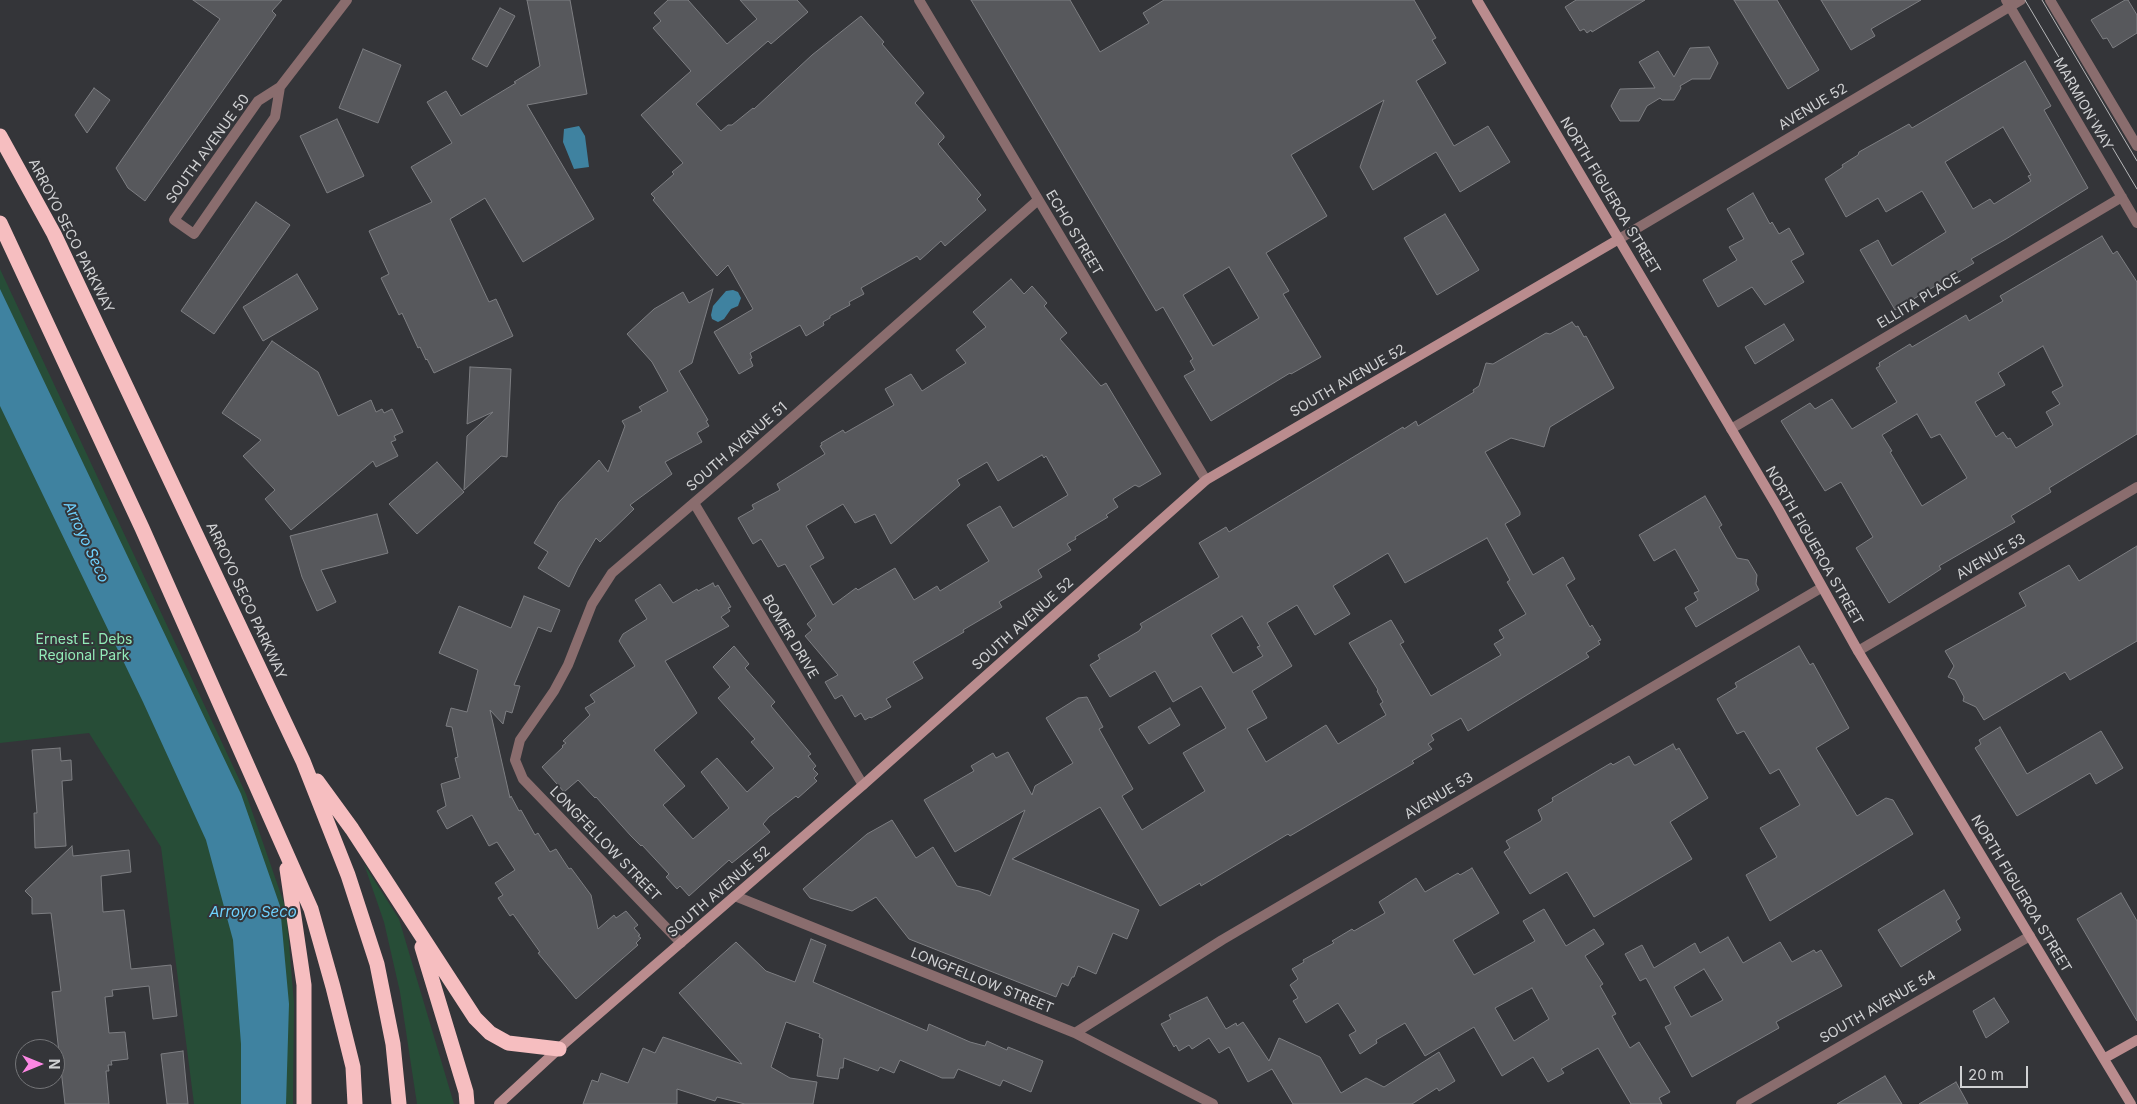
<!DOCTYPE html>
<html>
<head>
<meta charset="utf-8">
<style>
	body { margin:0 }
	#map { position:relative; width:2137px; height:1104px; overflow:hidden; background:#343539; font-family:Inter,sans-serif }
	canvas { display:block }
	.north { position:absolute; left:15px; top:1039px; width:50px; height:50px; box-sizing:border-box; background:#343539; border:1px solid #737477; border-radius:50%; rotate:90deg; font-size:14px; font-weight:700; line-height:20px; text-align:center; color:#d1d2d4 }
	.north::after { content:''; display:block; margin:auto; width:18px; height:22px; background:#fc86e3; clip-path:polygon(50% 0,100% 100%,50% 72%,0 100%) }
	.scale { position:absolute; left:1960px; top:1066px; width:68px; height:22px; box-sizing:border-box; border:2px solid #d1d2d4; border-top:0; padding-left:6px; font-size:15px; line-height:18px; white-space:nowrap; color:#d1d2d4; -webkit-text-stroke:4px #343539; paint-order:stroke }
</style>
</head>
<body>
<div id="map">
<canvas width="2137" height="1104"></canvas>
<div class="north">N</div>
<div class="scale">20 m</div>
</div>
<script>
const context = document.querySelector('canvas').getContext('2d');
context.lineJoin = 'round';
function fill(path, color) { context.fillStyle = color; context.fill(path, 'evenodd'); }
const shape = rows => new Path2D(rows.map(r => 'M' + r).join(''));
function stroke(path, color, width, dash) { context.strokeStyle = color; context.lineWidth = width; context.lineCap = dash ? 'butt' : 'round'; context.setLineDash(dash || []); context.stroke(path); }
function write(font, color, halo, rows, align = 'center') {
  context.font = font + ' Inter,sans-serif'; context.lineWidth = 4; context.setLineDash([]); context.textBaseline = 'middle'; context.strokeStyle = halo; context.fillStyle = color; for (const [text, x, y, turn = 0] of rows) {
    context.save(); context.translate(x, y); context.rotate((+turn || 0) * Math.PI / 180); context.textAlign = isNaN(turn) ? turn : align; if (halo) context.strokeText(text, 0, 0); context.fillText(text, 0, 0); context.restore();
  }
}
fill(shape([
	[0,269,246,794,286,909,294,1003,293,1104,194,1104,161,847,89,733,0,743],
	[364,864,399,919,454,1104,417,1104,400,992,384,922]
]), '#274d37');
fill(shape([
	[579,126,585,136,589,167,574,169,563,142,564,129],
	[0,289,241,794,280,906,289,1004,286,1104,241,1104,241,1044,233,940,206,840,143,702,0,406],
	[733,290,738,292,741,298,738,306,731,309,724,319,718,322,712,319,711,315,713,306,726,291]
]), '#3f82a0');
const building = shape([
	[193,0,282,0,272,11,276,15,145,201,128,188,116,168,220,19,193,0],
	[527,0,570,0,587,94,527,105,594,219,523,262,485,198,450,219,489,302,496,299,513,336,434,373,427,359,426,360,420,347,418,348,402,313,399,315,381,278,389,274,369,231,432,202,411,167,452,143,427,102,446,91,461,116,516,83,514,82,540,66,527,0],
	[668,0,688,0,727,44,757,19,740,0,797,0,808,12,771,44,768,41,696,104,721,131,728,125,732,125,753,108,754,109,812,55,861,16,884,42,882,44,924,93,915,103,944,136,944,138,938,144,981,195,977,199,986,210,945,246,941,241,920,260,917,256,861,288,864,294,849,302,850,305,830,316,830,318,823,322,824,325,806,336,800,325,750,353,752,358,750,359,753,366,739,374,714,332,753,309,728,265,717,276,653,200,655,198,651,194,674,174,672,172,683,163,641,115,691,71,653,28,661,21,654,13,668,0],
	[971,0,1070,0,1100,52,1149,23,1143,13,1164,0,1414,0,1436,38,1432,40,1446,63,1416,81,1454,146,1488,126,1510,162,1460,192,1436,152,1373,190,1360,167,1384,100,1291,155,1327,216,1266,253,1289,291,1283,294,1321,357,1291,374,1290,373,1211,421,1184,376,1195,370,1190,361,1193,359,1163,307,1156,311,971,0],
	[1229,267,1259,318,1213,346,1183,295,1229,267],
	[1576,0,1645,0,1592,32,1591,30,1587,33,1584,29,1580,31,1565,7,1576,0],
	[1734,0,1777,0,1819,70,1788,89,1734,0],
	[1821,0,1921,0,1871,29,1875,36,1851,50,1821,0],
	[2125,0,2128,0,2137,15,2137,33,2113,48,2107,38,2103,39,2091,20,2125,0],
	[500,8,515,16,487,67,472,59,500,8],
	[1709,47,1718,63,1710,79,1692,79,1680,86,1681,88,1674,100,1662,100,1660,98,1647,106,1639,121,1620,121,1611,106,1620,89,1655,88,1639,62,1658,51,1674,77,1690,48,1709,47],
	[363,49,401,65,378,123,339,108,363,49],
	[2025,61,2051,106,2044,110,2088,188,2006,239,1971,259,1974,263,1895,310,1860,250,1878,240,1892,266,1946,232,1922,191,1886,212,1878,198,1846,217,1825,179,1843,167,1842,165,1858,155,1859,152,1909,124,1912,128,2025,61],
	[2003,127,2031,175,2028,176,2031,181,1994,204,1990,199,1973,209,1945,162,2003,127],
	[94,88,110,100,87,133,75,115,94,88],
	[337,119,364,176,327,193,300,136,337,119],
	[1753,193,1770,224,1772,222,1779,234,1789,228,1804,254,1791,261,1804,282,1765,305,1752,287,1718,307,1703,280,1737,260,1729,247,1744,239,1727,209,1753,193],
	[256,202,290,225,214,334,181,311,256,202],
	[1445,214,1479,270,1437,295,1404,238,1445,214],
	[2102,236,2113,254,2117,251,2137,282,2137,434,2049,488,2051,492,2011,516,2015,522,1939,566,1941,569,1889,603,1856,548,1873,537,1841,482,1825,491,1781,421,1810,403,1815,409,1832,399,1852,429,1897,402,1876,368,1880,366,1879,363,1910,344,1912,347,1966,315,1969,321,2003,301,2000,296,2102,236],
	[2043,346,2063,386,2052,392,2060,404,2046,412,2053,425,2016,448,2010,438,2008,439,2003,432,1996,437,1975,402,2005,385,1998,373,2043,346],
	[1917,414,1931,438,1940,434,1967,478,1922,506,1890,452,1892,451,1882,435,1917,414],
	[297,274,318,309,263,341,243,307,297,274],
	[1011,279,1024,294,1032,286,1047,303,1044,306,1067,333,1060,339,1101,386,1106,383,1161,474,1139,487,1135,485,1113,499,1118,507,1106,515,1108,517,1075,537,1076,539,1067,544,1071,550,1038,570,1042,577,999,602,1002,607,963,630,964,632,913,662,923,678,886,699,891,707,871,718,870,717,865,720,861,713,855,717,842,695,835,699,825,682,838,675,805,636,812,630,807,624,816,616,785,564,778,567,761,539,753,544,738,518,754,509,752,505,780,490,777,484,825,454,820,446,822,445,821,443,843,430,845,433,894,405,885,389,911,374,922,391,966,363,956,350,986,327,973,312,1011,279],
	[1042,455,1044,458,1046,456,1068,495,1013,528,1000,506,967,525,989,561,940,591,937,586,914,600,895,568,858,590,856,588,833,605,810,566,824,558,806,526,843,504,855,523,875,514,891,544,960,485,957,480,987,462,998,481,1042,455],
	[713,289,692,363,679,371,708,420,706,421,709,426,697,433,702,442,665,462,672,474,630,505,634,509,600,542,596,538,578,568,569,587,538,568,548,552,534,543,559,502,599,460,608,472,625,426,622,421,642,411,639,407,668,391,652,362,627,334,654,309,683,292,689,303,713,289],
	[1572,322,1576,327,1578,326,1584,337,1586,336,1614,388,1550,427,1544,447,1511,438,1485,452,1520,512,1520,515,1505,524,1533,575,1563,557,1575,579,1566,585,1590,627,1592,625,1601,640,1598,641,1600,644,1586,653,1589,657,1468,731,1461,718,1431,735,1434,740,1428,744,1432,749,1412,761,1414,763,1290,836,1288,834,1201,886,1200,883,1160,906,1100,807,1012,859,1139,910,1127,939,1113,933,1096,974,1078,966,1074,977,1072,977,1068,986,1062,983,1056,997,909,939,876,897,852,911,810,898,803,889,867,834,892,820,916,858,933,847,957,886,979,891,990,896,1025,810,955,852,924,800,974,771,971,766,993,753,996,758,1008,752,1032,795,1035,786,1073,763,1046,718,1078,698,1087,697,1103,727,1099,729,1133,789,1122,796,1142,830,1205,791,1183,753,1226,728,1201,686,1173,702,1155,671,1110,697,1090,665,1100,659,1098,655,1139,631,1142,627,1140,624,1219,577,1199,543,1226,527,1229,532,1403,427,1404,429,1416,421,1418,426,1474,392,1473,390,1479,386,1486,363,1493,364,1546,333,1550,334,1572,322],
	[1487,538,1510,580,1507,582,1526,614,1499,630,1504,638,1494,644,1501,655,1431,696,1400,644,1404,642,1391,620,1349,643,1378,690,1377,691,1383,702,1380,704,1386,715,1338,744,1326,725,1266,762,1247,729,1267,718,1252,691,1292,666,1267,623,1297,605,1315,635,1350,614,1333,586,1388,553,1405,583,1487,538],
	[1242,616,1260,646,1257,647,1263,656,1233,673,1211,635,1242,616],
	[1784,324,1794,340,1755,364,1745,347,1784,324],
	[272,341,318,372,338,416,371,400,376,412,382,409,384,413,392,409,403,432,394,436,396,440,391,442,398,456,376,467,373,461,291,530,265,499,275,490,243,456,261,440,222,413,272,341],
	[470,367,511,369,507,457,501,456,464,490,467,436,493,412,467,424,470,367],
	[437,462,464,492,417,534,389,504,437,462],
	[1705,496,1722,525,1719,527,1737,558,1748,560,1757,575,1756,584,1759,590,1696,627,1685,608,1698,600,1694,593,1699,591,1675,549,1654,561,1639,535,1705,496],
	[377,514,388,553,321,570,336,602,317,611,302,577,290,536,377,514],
	[2137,546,2137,641,2070,680,2065,672,1984,720,1976,707,1963,701,1964,697,1955,680,1948,677,1954,666,1945,651,2026,606,2019,593,2069,565,2079,581,2137,546],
	[713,583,715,587,718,585,731,607,728,608,730,611,721,617,729,626,665,661,697,713,654,750,685,786,663,805,693,839,729,808,701,772,717,758,747,792,774,768,751,742,755,739,718,698,730,687,713,667,734,646,749,664,745,668,775,702,771,706,811,754,808,756,816,766,813,769,818,774,814,778,817,781,798,798,796,796,769,817,763,824,770,832,732,863,729,860,689,896,680,886,677,889,666,877,669,874,642,845,641,846,631,836,596,797,595,798,578,780,564,792,542,767,563,747,562,746,566,743,563,741,590,715,585,708,595,702,590,695,635,666,619,641,623,634,647,619,635,600,660,584,673,603,697,589,698,591,713,583],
	[524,596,560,610,551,632,538,627,514,685,520,686,512,713,506,711,503,724,490,710,510,798,511,796,519,811,521,810,535,835,538,833,550,852,556,849,569,869,571,868,591,895,598,929,614,915,616,918,626,911,638,925,634,928,640,935,638,936,641,938,636,943,638,945,576,999,538,953,540,952,513,914,510,916,498,898,503,895,495,883,515,870,497,842,489,846,472,815,447,829,437,811,446,806,441,784,460,778,455,758,458,757,452,727,446,726,451,708,467,712,478,670,439,653,459,606,511,628,524,596],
	[1799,646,1810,665,1813,663,1849,728,1816,748,1857,816,1886,798,1893,800,1913,834,1770,921,1746,875,1777,857,1760,828,1800,805,1779,769,1770,774,1744,731,1737,734,1717,699,1737,687,1735,683,1799,646],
	[1170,708,1180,725,1149,744,1138,727,1170,708],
	[2000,727,2027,774,2101,731,2123,768,2096,784,2090,773,2017,816,1975,748,1981,744,1979,740,2000,727],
	[1673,744,1676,750,1679,748,1708,798,1670,822,1692,859,1594,917,1567,872,1530,894,1504,852,1510,848,1506,841,1541,821,1542,819,1538,810,1553,801,1552,798,1611,763,1613,765,1629,756,1634,765,1636,765,1673,744],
	[60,748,61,761,71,760,72,780,62,781,66,846,35,848,34,813,37,813,32,750,60,748],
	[72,846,73,856,129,850,131,872,101,876,103,912,124,910,131,969,171,965,177,1016,153,1019,149,986,112,990,113,996,105,997,109,1033,125,1032,128,1059,111,1061,112,1065,108,1065,109,1071,106,1071,109,1104,65,1104,52,992,61,991,51,913,32,914,32,898,25,891,72,846],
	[1472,868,1499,913,1453,940,1474,975,1535,941,1523,921,1544,909,1566,946,1594,929,1604,944,1585,956,1603,984,1600,986,1616,1014,1612,1016,1630,1048,1639,1042,1670,1092,1659,1098,1662,1104,1631,1104,1598,1048,1561,1069,1564,1073,1548,1082,1533,1057,1502,1076,1474,1027,1425,1056,1405,1023,1376,1040,1377,1043,1360,1054,1349,1035,1356,1031,1338,1003,1306,1023,1293,1001,1298,998,1290,985,1298,979,1292,969,1304,962,1303,960,1334,943,1332,941,1352,929,1354,931,1385,913,1379,902,1416,878,1425,892,1458,873,1460,875,1472,868],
	[1532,988,1549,1019,1514,1041,1495,1008,1532,988],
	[1944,890,1960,918,1956,921,1961,930,1901,967,1878,930,1944,890],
	[2121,893,2137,921,2137,1021,2077,919,2121,893],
	[1728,937,1743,963,1780,942,1792,962,1814,950,1816,953,1821,950,1842,986,1776,1022,1779,1028,1692,1077,1665,1027,1671,1024,1646,978,1640,981,1625,954,1642,945,1654,968,1695,943,1700,953,1728,937],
	[1704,969,1723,1000,1691,1017,1674,987,1704,969],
	[811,939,826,945,813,982,927,1031,929,1024,970,1042,985,1046,987,1041,1007,1050,1008,1047,1043,1061,1031,1092,1003,1080,1000,1086,958,1069,954,1078,942,1078,900,1060,894,1073,880,1067,878,1071,844,1058,843,1068,840,1068,838,1079,817,1076,823,1039,819,1037,820,1034,786,1022,771,1067,790,1078,817,1082,813,1104,745,1104,717,1097,715,1101,677,1089,677,1104,583,1104,592,1080,598,1082,601,1073,628,1083,643,1048,655,1053,663,1037,742,1064,679,993,736,942,766,971,795,982,811,939],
	[1207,997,1226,1029,1236,1023,1237,1026,1243,1022,1269,1061,1279,1038,1320,1057,1341,1093,1366,1078,1384,1087,1439,1052,1455,1081,1439,1091,1437,1088,1412,1104,1293,1104,1272,1069,1248,1082,1229,1047,1219,1053,1209,1038,1192,1049,1189,1045,1179,1051,1176,1045,1174,1047,1161,1024,1171,1019,1169,1015,1207,997],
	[1994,998,2009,1022,1986,1038,1973,1011,1994,998],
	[183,1051,188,1104,167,1104,161,1054,183,1051],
	[1885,1076,1902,1104,1837,1104,1885,1076],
	[1956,1082,1968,1104,1919,1104,1956,1082]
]);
fill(building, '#57585c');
stroke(building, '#7d7e82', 1);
stroke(shape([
	[919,0,1206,480],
	[2006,0,2137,223],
	[2050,0,2137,146],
	[280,87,275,117,194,234,174,220,258,101,280,87,347,0],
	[1619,239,2021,0],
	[1731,429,2122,197],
	[694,503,863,785],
	[1858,651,2137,487],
	[735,896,1075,1033,1213,1104],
	[681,943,523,779,515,760,520,740,554,691,568,665,592,604,612,573,744,460,1038,200],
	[1075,1033,1222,940,1821,588],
	[1741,1104,2030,936]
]), '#8a6d6e', 10);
stroke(shape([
	[1477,0,1778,508,1858,651,2131,1104],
	[2105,1058,2137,1040],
	[499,1104,565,1043,863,785,1206,480,1619,239]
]), '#ba8c8e', 10);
stroke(shape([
	[0,136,54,234,303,761,348,875,377,964,393,1044,399,1104],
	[0,223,142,528,311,909,333,987,353,1067,355,1104],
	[317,781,352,829,475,1018,490,1033,508,1043,559,1049],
	[287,869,304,985,304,1104],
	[422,947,466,1092,467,1104]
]), '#f6bec0', 15);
stroke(shape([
	[2025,0,2137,189],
	[2042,0,2137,161]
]), '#b6b7b9', 1);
write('14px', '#d1d2d4', '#343539', [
	["MARMION WAY",2083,104,60],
	["AVENUE 52",1813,107,-31],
	["SOUTH AVENUE 50",208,149,-54],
	["NORTH FIGUEROA STREET",1610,196,59],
	["ECHO STREET",1074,233,59],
	["ARROYO SECO PARKWAY",71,236,63],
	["ELLITA PLACE",1919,301,-31],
	["SOUTH AVENUE 52",1348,381,-30],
	["SOUTH AVENUE 51",737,447,-41],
	["NORTH FIGUEROA STREET",1814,546,60],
	["AVENUE 53",1991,557,-30],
	["ARROYO SECO PARKWAY",246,601,65],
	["SOUTH AVENUE 52",1023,624,-42],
	["BOMER DRIVE",790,637,59],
	["AVENUE 53",1439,796,-31],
	["LONGFELLOW STREET",605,844,46],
	["SOUTH AVENUE 52",719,892,-41],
	["NORTH FIGUEROA STREET",2021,894,59],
	["LONGFELLOW STREET",982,981,22],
	["SOUTH AVENUE 54",1878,1007,-30]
]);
write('14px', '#92ebb8', '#343539', [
	["Ernest E. Debs",84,640],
	["Regional Park",84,656]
]);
write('italic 15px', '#6ed1fe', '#343539', [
	["Arroyo Seco",86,542,65],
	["Arroyo Seco",253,912]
]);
</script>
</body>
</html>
